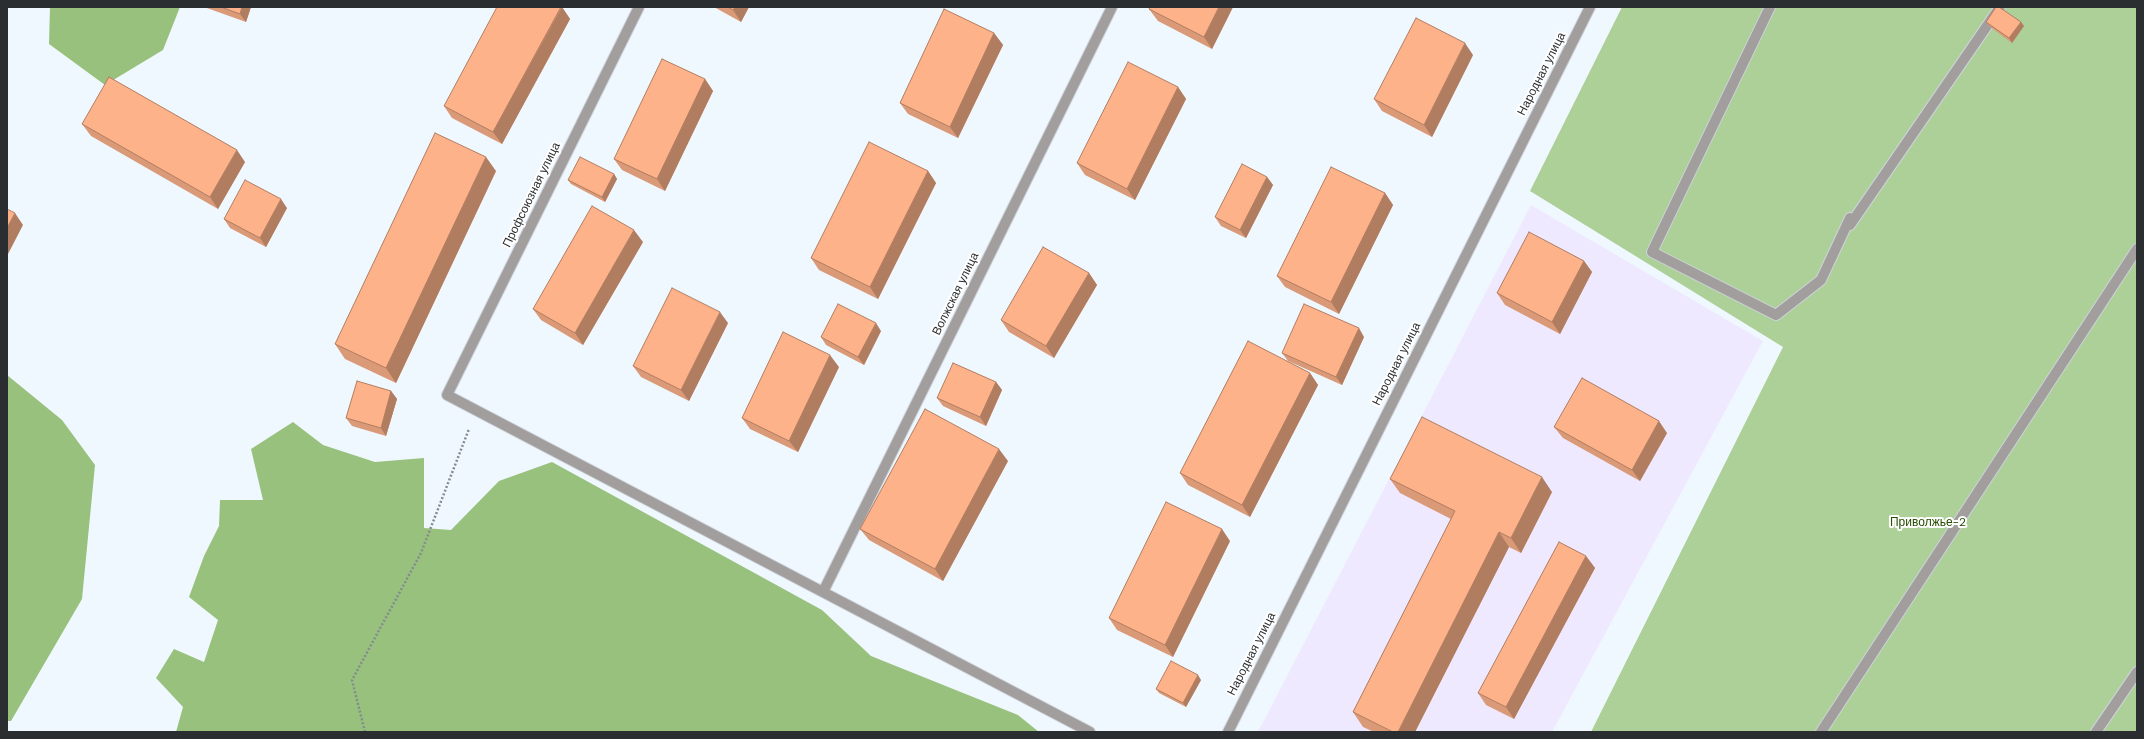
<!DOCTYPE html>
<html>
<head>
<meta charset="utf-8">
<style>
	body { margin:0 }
	#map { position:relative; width:2144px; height:739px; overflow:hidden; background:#f0f8ff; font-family:"DM Sans",sans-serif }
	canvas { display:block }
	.frame { position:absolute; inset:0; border:8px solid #2b2e30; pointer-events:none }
</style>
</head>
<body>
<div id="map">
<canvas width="2144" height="739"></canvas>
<div class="frame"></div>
</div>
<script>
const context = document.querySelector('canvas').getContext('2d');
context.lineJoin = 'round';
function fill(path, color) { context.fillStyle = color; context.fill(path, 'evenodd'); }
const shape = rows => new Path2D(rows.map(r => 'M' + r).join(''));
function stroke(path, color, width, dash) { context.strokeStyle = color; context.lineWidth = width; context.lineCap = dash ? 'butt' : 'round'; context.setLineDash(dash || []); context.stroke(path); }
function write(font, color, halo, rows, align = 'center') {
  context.font = font + ' "DM Sans",sans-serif'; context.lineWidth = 4; context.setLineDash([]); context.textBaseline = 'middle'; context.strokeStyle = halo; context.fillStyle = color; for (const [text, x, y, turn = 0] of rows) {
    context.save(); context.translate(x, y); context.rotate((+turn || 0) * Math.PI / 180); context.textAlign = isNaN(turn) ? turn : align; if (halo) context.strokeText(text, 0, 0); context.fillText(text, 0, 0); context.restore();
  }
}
fill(shape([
	[1531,205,1763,341,1552,732,1258,732]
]), '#efe9ff');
fill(shape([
	[1622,7,2137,7,2137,732,1591,732,1783,347,1530,191]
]), '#add098');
fill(shape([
	[50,7,180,7,163,50,105,85,49,44],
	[7,375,62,420,95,465,82,599,11,721,7,721],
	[293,422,323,445,375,462,424,458,424,528,451,530,499,481,552,462,822,610,871,656,1018,715,1039,732,176,732,183,707,156,678,174,649,204,662,218,620,189,597,204,556,219,526,220,500,263,500,251,449]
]), '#98c17d');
const lane = shape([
	[1770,7,1652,252,1776,315,1821,280,1850,218,1850,225,2000,7],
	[1821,732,2137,249],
	[2096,732,2137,672]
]);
const street = shape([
	[639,7,447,395,1090,732],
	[823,592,1112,7],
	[1228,732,1590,7]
]);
stroke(lane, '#cdd4da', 12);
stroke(street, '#cdd4da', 12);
stroke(shape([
	[365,732,352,680,421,553,469,429]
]), '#858b8f', 2.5, [2, 2]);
stroke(lane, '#a39e9e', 10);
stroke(street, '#a39e9e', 10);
fill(shape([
	[204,7,251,7,246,22],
	[562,7,570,19,502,144,452,118,444,106],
	[714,7,749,7,741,22],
	[1233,7,1212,49,1158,21,1149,9],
	[1986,22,2024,26,2012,43,1989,26],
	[994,33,1003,45,958,138,908,114,900,103],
	[1473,55,1432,137,1382,111,1374,99],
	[705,79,713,91,665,191,622,170,614,159],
	[1178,87,1186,99,1135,200,1085,175,1077,163],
	[82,124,245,162,218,209,91,136],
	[496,171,396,383,345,359,335,344],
	[928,171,936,183,878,299,819,270,811,258],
	[614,174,617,179,605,202,571,184,568,180],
	[1267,177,1273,185,1246,238,1221,226,1215,217],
	[1385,193,1393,205,1339,314,1285,287,1277,276],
	[287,208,266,247,230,228,224,219],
	[643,242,583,345,541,320,533,309],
	[1584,261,1592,272,1560,334,1505,305,1497,293],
	[1089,273,1097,285,1054,358,1009,332,1001,320],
	[728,323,689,401,641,377,633,366],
	[881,331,864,365,826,345,821,337],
	[1364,337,1342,385,1288,361,1282,353],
	[839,367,798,452,750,429,742,418],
	[1310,373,1318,385,1250,517,1188,485,1180,473],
	[996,382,1002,390,986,426,943,406,937,398],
	[391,391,397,399,386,436,352,426,346,418],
	[1554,427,1667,433,1640,481,1563,438],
	[1008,461,943,581,869,540,860,529],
	[1390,479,1552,492,1521,553,1509,547,1415,732,1374,732,1363,727,1353,712,1451,519,1400,493],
	[1230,541,1173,657,1117,630,1109,618],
	[1586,556,1595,568,1514,719,1486,705,1478,693],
	[1201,680,1186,707,1159,693,1156,689]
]), '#da9977');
fill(shape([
	[242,7,251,7,246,22,240,14],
	[562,7,570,19,502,144,493,132],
	[735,7,749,7,741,22,733,10],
	[1219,7,1233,7,1212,49,1204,37],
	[2021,22,2024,26,2012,43,2009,38],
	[994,33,1003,45,958,138,950,127],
	[1465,43,1473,55,1432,137,1424,125],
	[705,79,713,91,665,191,657,179],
	[1178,87,1186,99,1135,200,1127,189],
	[237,150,245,162,218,209,210,197],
	[486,157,496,171,396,383,386,368],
	[928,171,936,183,878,299,870,287],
	[614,174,617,179,605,202,602,197],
	[1267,177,1273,185,1246,238,1240,230],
	[1385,193,1393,205,1339,314,1331,302],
	[281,199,287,208,266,247,260,238],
	[15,213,23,225,7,256,7,228],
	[634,230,643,242,583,345,575,333],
	[1584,261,1592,272,1560,334,1552,322],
	[1089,273,1097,285,1054,358,1046,346],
	[720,312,728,323,689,401,681,390],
	[876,323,881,331,864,365,858,357],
	[1359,328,1364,337,1342,385,1336,377],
	[830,355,839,367,798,452,789,441],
	[1310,373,1318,385,1250,517,1242,505],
	[996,382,1002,390,986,426,980,417],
	[391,391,397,399,386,436,381,428],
	[1659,421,1667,433,1640,481,1632,470],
	[999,449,1008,461,943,581,935,569],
	[1542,477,1552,492,1521,553,1511,538],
	[1222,529,1230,541,1173,657,1165,645],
	[1499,532,1509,547,1415,732,1398,732],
	[1586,556,1595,568,1514,719,1506,707],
	[1198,675,1201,680,1186,707,1183,703]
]), '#b17d61');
const building = shape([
	[221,7,242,7,240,14,221,7],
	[497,7,561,7,493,132,444,106,497,7],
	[728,7,735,7,733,10,728,7],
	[1150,7,1219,7,1204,37,1149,9,1150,7],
	[1996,7,1999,7,2021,22,2009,38,1986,22,1996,7],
	[944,9,994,33,950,127,900,103,944,9],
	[1416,18,1465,43,1424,125,1374,99,1416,18],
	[662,59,705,79,657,179,614,159,662,59],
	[1128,62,1178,87,1127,189,1077,163,1128,62],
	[109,77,237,150,210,197,82,124,109,77],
	[435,133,486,157,386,368,335,344,435,133],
	[869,142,928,171,870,287,811,258,869,142],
	[580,157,614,174,602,197,568,180,580,157],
	[1242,164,1267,177,1240,230,1215,217,1242,164],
	[1331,167,1385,193,1331,302,1277,276,1331,167],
	[245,180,281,199,260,238,224,219,245,180],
	[592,206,634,230,575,333,533,309,592,206],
	[7,209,15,213,7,228,7,209],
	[1529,232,1584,261,1552,322,1497,293,1529,232],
	[1043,247,1089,273,1046,346,1001,320,1043,247],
	[672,288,720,312,681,390,633,366,672,288],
	[838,304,876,323,858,357,821,337,838,304],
	[1304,304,1359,328,1336,377,1282,353,1304,304],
	[783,332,830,355,789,441,742,418,783,332],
	[1248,341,1310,373,1242,505,1180,473,1248,341],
	[953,363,996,382,980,417,937,398,953,363],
	[1582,378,1659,421,1632,470,1554,427,1582,378],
	[357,381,391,391,381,428,346,418,357,381],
	[925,409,999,449,935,569,860,529,925,409],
	[1422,417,1542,477,1511,538,1499,532,1398,732,1393,732,1353,712,1455,511,1390,479,1422,417],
	[1166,502,1222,529,1165,645,1109,618,1166,502],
	[1559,542,1586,556,1506,707,1478,693,1559,542],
	[1171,661,1198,675,1183,703,1156,689,1171,661]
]);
fill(building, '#fdb28a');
stroke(building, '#b17d61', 1);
write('12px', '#2b2e30', '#fff', [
	["Народная улица",1542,74,-63],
	["Профсоюзная улица",532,195,-64],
	["Волжская улица",956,294,-64],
	["Народная улица",1397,364,-63],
	["Народная улица",1252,654,-63]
]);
write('12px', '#274c00', '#fff', [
	["Приволжье-2",1928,523]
]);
</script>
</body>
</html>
